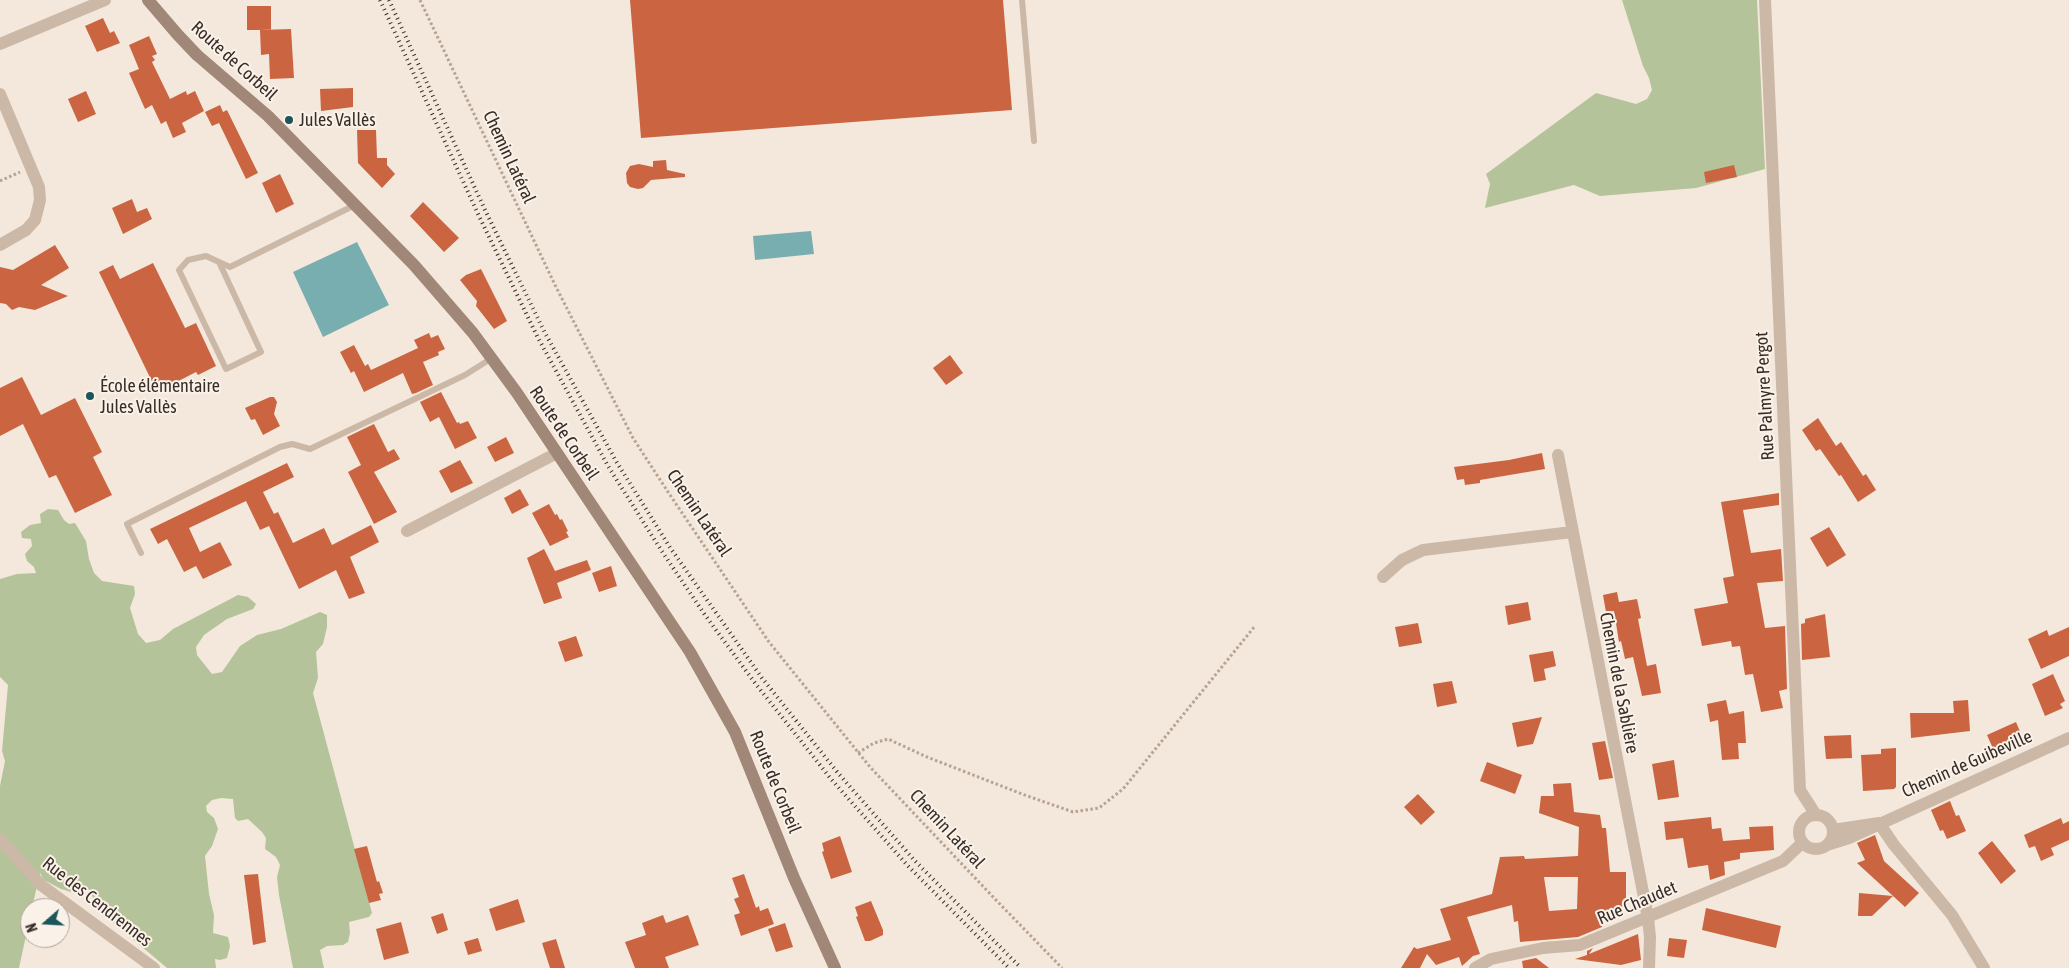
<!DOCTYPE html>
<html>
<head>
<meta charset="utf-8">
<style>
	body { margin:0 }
	#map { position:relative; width:2069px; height:968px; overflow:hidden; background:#f3e8db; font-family:"Asap Condensed",sans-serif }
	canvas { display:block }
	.north { position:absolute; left:20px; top:898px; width:50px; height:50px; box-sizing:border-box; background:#faf2e8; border:1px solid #aca39b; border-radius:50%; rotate:251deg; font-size:14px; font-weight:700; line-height:20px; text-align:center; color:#382d28 }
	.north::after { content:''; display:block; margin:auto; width:18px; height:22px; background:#1b565b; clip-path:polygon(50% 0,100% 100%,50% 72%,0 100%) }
</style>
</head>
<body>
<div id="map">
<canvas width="2069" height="968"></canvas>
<div class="north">N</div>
</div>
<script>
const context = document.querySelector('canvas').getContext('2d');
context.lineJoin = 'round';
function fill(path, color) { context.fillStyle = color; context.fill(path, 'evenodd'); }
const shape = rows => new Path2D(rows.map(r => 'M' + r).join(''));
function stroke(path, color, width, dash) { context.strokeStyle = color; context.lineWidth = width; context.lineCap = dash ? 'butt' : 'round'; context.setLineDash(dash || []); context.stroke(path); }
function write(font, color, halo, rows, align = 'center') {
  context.font = font + ' "Asap Condensed",sans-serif'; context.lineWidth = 4; context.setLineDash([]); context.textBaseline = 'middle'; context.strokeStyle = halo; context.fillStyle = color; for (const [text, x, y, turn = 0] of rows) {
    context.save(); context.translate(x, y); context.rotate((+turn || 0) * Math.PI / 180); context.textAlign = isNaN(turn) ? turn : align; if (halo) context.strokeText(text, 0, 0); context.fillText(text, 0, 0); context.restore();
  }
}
fill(shape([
	[1622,0,1757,0,1765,169,1696,188,1600,196,1574,185,1485,208,1490,184,1486,174,1596,93,1636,104,1647,99,1652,90,1649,78,1643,66],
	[48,509,58,510,64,520,69,524,75,523,86,541,89,559,94,573,102,581,134,586,135,594,130,608,138,634,146,643,160,640,173,629,238,595,248,597,256,604,253,609,227,619,204,635,196,647,197,655,212,674,222,672,240,646,257,635,281,629,320,612,327,615,327,627,323,644,316,652,318,678,313,693,372,913,369,917,349,922,350,933,348,942,343,945,327,946,320,950,324,968,293,968,279,895,277,877,280,865,276,857,265,849,266,838,262,832,248,819,238,821,235,818,233,799,221,798,212,800,206,806,207,812,214,818,218,829,212,846,205,856,209,894,214,915,213,933,228,937,230,946,227,958,220,960,215,959,216,968,167,968,97,909,90,890,80,888,71,892,61,889,44,880,40,873,32,908,30,908,30,917,19,968,0,968,0,786,5,761,2,751,8,685,0,677,0,579,17,574,36,573,34,567,27,561,25,554,32,546,31,539,22,538,21,532,30,525,41,523,40,514]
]), '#b5c39a');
fill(shape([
	[811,231,814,254,755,260,753,236],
	[357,242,389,305,323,337,293,272]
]), '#79aeb1');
fill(shape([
	[630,0,1003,0,1012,110,641,138],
	[247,6,271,6,271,30,247,30],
	[103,18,110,33,114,31,120,43,97,52,85,26],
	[291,29,294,78,270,79,269,54,261,55,260,30],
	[149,36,157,54,152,56,155,60,152,62,170,99,186,91,187,95,195,91,204,111,182,123,186,132,173,138,166,121,161,124,152,105,145,109,129,73,139,69,129,45],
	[353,88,353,107,321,111,320,89],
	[86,91,96,114,78,122,68,99],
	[220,105,223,112,227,110,258,173,246,179,219,123,212,126,205,112],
	[357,130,376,130,377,158,387,158,387,165,395,174,382,188,358,163],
	[666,160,667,170,685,174,685,177,651,180,643,188,638,189,630,187,627,183,626,173,630,166,639,164,653,167,653,161],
	[1734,165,1737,177,1706,183,1704,172],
	[280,174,294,204,276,213,262,183],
	[132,199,137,212,147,208,152,219,123,234,112,208],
	[423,202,459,238,444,252,410,216],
	[55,245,69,268,41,285,68,296,35,310,19,307,12,310,6,304,0,303,0,267,13,270],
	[153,263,185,328,196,323,216,366,198,375,196,372,157,392,99,272,113,265,120,279],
	[481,269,507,321,494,329,476,306,477,301,460,280,466,275],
	[429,333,431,338,438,335,445,349,438,352,439,355,423,362,433,385,416,393,412,394,403,373,364,392,354,371,351,373,340,352,354,345,365,366,368,364,371,370,418,348,414,340],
	[950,355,963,373,946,385,933,368],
	[22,377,41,415,75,398,102,452,93,457,112,495,75,513,56,475,49,478,23,424,0,436,0,388],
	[441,392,457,423,459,422,460,424,468,421,477,438,455,449,439,417,430,422,420,402],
	[270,397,274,397,277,402,274,414,280,426,263,435,255,419,251,420,245,408],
	[1818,418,1836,446,1841,442,1863,476,1866,474,1876,490,1858,502,1841,475,1839,476,1820,449,1816,451,1802,430],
	[374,424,388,452,394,449,400,459,374,472,397,512,374,524,348,472,361,465,347,437],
	[506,437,514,453,495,462,487,447],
	[1542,453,1545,469,1480,480,1480,483,1465,485,1464,479,1457,480,1454,467,1509,460],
	[460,460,473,483,451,493,439,471],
	[287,463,294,477,263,492,274,514,278,512,293,543,324,528,332,545,371,525,379,542,350,557,365,593,349,599,336,570,299,589,269,526,260,530,246,501,189,528,200,552,220,542,232,565,203,579,196,566,184,572,167,539,158,544,150,529],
	[520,489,529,505,512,514,504,498],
	[1779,493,1779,505,1743,510,1751,553,1781,549,1783,581,1757,583,1765,628,1785,626,1787,689,1779,691,1783,708,1761,712,1753,674,1745,675,1740,646,1732,647,1731,641,1702,646,1694,609,1728,603,1723,578,1734,576,1721,502],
	[549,504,555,515,557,514,560,520,562,519,568,531,566,532,569,537,550,546,532,513],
	[1829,527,1846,555,1827,567,1810,538],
	[544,549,555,571,587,560,591,570,557,583,562,598,544,604,527,558],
	[611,566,617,586,599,592,592,573],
	[1617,592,1619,602,1637,599,1641,618,1638,619,1647,666,1656,664,1661,693,1642,696,1633,657,1625,659,1621,641,1619,642,1614,611,1606,612,1603,595],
	[1528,602,1531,620,1508,625,1505,606],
	[1825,614,1830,657,1802,660,1801,624,1805,623,1805,619],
	[1418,623,1422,643,1399,647,1395,627],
	[2069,627,2069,656,2041,669,2028,639,2047,630,2049,636],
	[576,636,583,656,565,662,558,642],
	[1553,651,1556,666,1544,669,1546,680,1534,682,1529,655],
	[2053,674,2065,701,2060,704,2063,708,2045,716,2032,684],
	[1452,681,1457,703,1437,707,1433,684],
	[1726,700,1729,714,1744,711,1746,743,1738,743,1739,759,1722,760,1718,720,1710,722,1707,704],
	[1968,700,1970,731,1911,738,1910,713,1954,713,1953,701],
	[1542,717,1533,744,1517,747,1512,723],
	[2016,722,2024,741,1995,753,1987,735],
	[1851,735,1852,758,1826,759,1824,736],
	[1605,741,1613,778,1599,780,1592,743],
	[1896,748,1896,787,1894,789,1863,791,1861,755,1881,754,1881,749],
	[1674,760,1679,797,1658,800,1652,764],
	[1487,762,1522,775,1515,794,1480,781],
	[1571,783,1574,812,1600,815,1602,828,1606,828,1610,872,1626,872,1626,900,1617,918,1600,913,1602,927,1578,937,1520,942,1518,921,1514,922,1512,905,1467,917,1480,954,1473,956,1462,966,1459,957,1436,965,1427,954,1420,968,1401,968,1414,947,1417,949,1451,940,1440,909,1492,894,1500,857,1524,856,1525,859,1578,856,1579,827,1539,813,1541,796,1554,796,1553,784],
	[1544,877,1578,877,1577,909,1549,911],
	[1418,794,1435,812,1421,825,1404,807],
	[1950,801,1956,816,1959,815,1966,831,1947,839,1943,830,1940,831,1931,810],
	[1711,817,1712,829,1721,828,1723,841,1750,839,1749,827,1773,826,1774,850,1740,853,1740,859,1724,862,1725,875,1710,880,1708,865,1688,868,1683,838,1666,840,1664,822],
	[2061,818,2063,824,2069,821,2069,840,2051,848,2054,855,2041,861,2035,846,2029,848,2024,835],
	[1875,835,1884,861,1919,893,1905,907,1893,896,1872,916,1858,916,1859,893,1893,896,1857,863,1865,860,1857,843],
	[840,836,852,872,831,879,822,852,824,851,822,843],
	[1992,841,2016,871,2001,884,1978,853],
	[367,846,377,882,379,881,383,893,379,894,381,900,369,903,354,849],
	[258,874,266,942,253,945,244,875],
	[744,874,756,908,759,906,760,911,768,908,774,924,741,936,734,915,740,913,734,899,739,897,732,878],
	[518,899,525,922,496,931,489,909],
	[871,901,883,930,883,935,870,941,865,941,856,917,858,916,855,907],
	[1706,908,1781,926,1776,948,1702,930],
	[443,913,448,930,437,934,431,917],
	[663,915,666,923,688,915,699,945,665,957,669,968,635,968,625,942,646,935,642,923],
	[401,922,409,953,384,960,376,929],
	[785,923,793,947,776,952,768,929],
	[1638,934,1641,960,1621,965,1575,959,1587,955,1587,951,1593,948,1589,954],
	[478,938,482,951,468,955,464,942],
	[1669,938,1687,940,1684,958,1667,956],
	[556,939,565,968,550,968,542,943],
	[1536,958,1549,968,1523,968,1522,961]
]), '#cb6541');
stroke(shape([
	[420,0,555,285,633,438,668,492,769,642,870,767,995,899,1062,968],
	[0,181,20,172],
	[858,753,874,743,888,739,927,757,1022,794,1073,812,1099,808,1123,789,1255,626]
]), '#b8a291', 3, [2.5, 2.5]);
stroke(shape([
	[1022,0,1034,141],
	[219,262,261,352,226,369,179,270,188,260,206,256,219,262,230,267,355,205],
	[141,553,127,524,280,447,292,444,310,449,465,375,492,358]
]), '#ccb8a7', 6);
stroke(shape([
	[1765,0,1800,790,1816,815],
	[0,44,105,0],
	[0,94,39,187,40,200,35,220,26,230,0,245],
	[1558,455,1648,918,1650,937,1649,968],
	[407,531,557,453],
	[1383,577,1402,560,1423,550,1572,532],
	'1799 832a17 17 0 1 1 34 0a17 17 0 1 1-34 0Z',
	[1833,830,1879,823,1894,845,1952,915,1984,968],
	[0,839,41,885,154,968],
	[1827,845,1849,838,2069,738],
	[1475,968,1491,959,1543,948,1580,945,1783,861,1802,843]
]), '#ccb8a7', 12);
stroke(shape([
	[148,0,178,35,197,55,268,116,414,265,473,333,517,393,690,652,735,732,794,878,835,968]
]), '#a08778', 12);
stroke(shape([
	[380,0,478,214,537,336,608,466,661,550,705,615,755,683,831,779,908,866,1009,968],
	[389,0,485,210,545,333,616,461,669,546,762,678,838,773,915,861,1021,968]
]), '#382d28', 4, [1, 4]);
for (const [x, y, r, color] of [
	[289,120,5,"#1b565b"],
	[90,396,5,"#1b565b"]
]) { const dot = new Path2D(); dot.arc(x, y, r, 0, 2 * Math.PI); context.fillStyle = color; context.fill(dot); stroke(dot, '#faf2e8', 2); }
write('18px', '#382d28', '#faf2e8', [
	["Route de Corbeil",234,61,42],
	["Chemin Latéral",509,157,65],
	["Rue Palmyre Pergot",1765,396,-93],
	["Route de Corbeil",564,433,56],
	["Chemin Latéral",699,513,56],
	["Chemin de la Sablière",1619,683,79],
	["Chemin de Guibeville",1967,764,-24],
	["Route de Corbeil",775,782,68],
	["Chemin Latéral",947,829,47],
	["Rue des Cendrennes",97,902,38],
	["Rue Chaudet",1637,903,-23]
]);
write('18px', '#382d28', '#faf2e8', [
	["Jules Vallès",299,120],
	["École élémentaire",100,386],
	["Jules Vallès",100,407]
], 'left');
</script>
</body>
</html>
